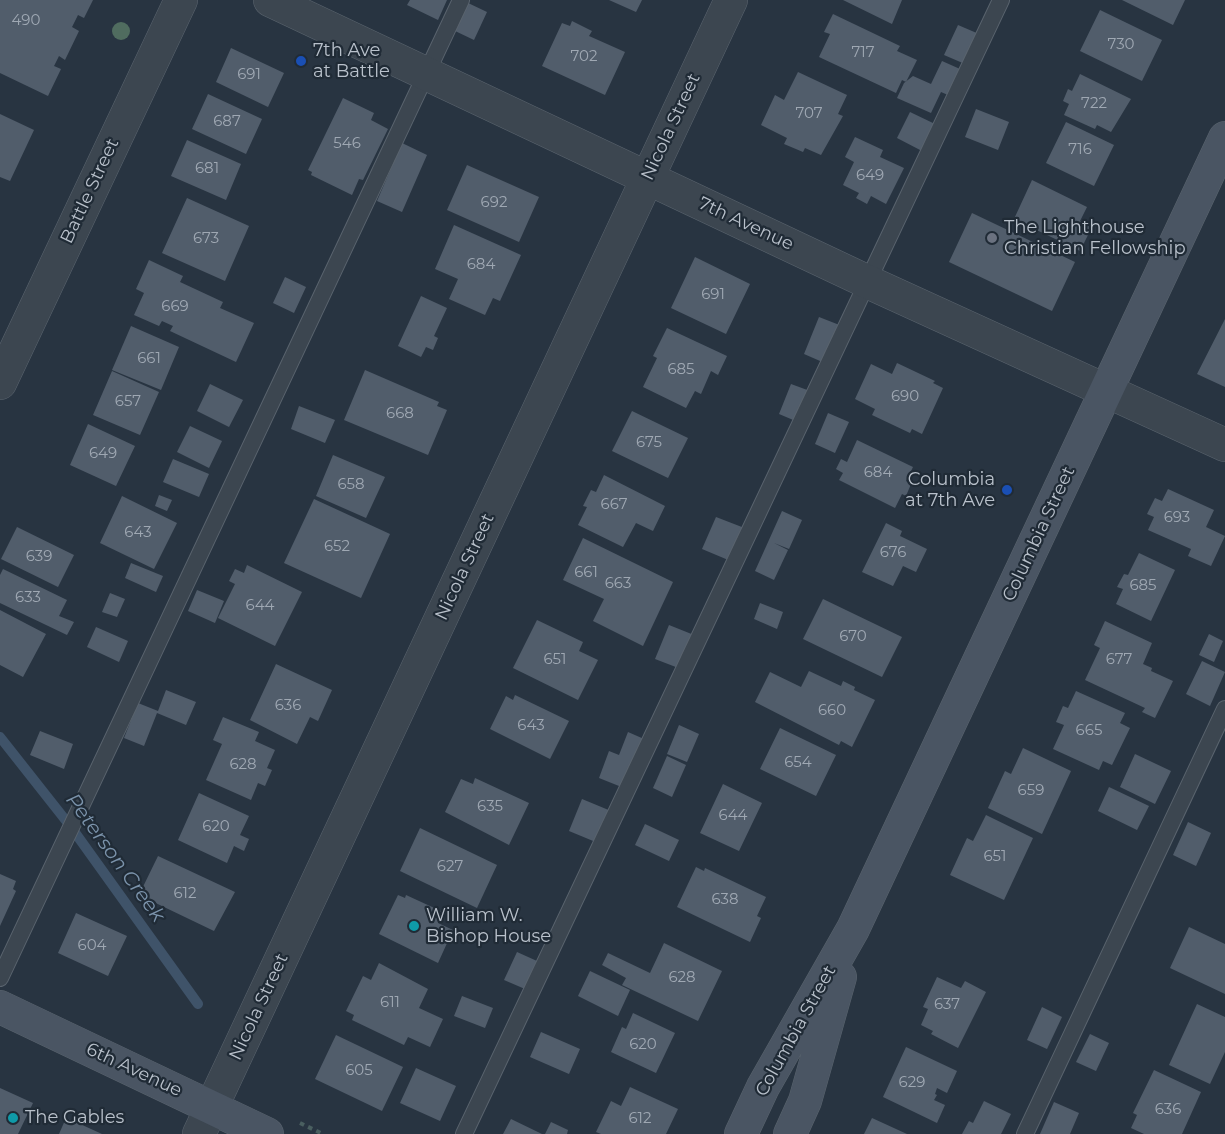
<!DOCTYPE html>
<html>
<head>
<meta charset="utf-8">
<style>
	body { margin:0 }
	canvas { display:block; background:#283441 }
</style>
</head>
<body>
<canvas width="1225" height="1134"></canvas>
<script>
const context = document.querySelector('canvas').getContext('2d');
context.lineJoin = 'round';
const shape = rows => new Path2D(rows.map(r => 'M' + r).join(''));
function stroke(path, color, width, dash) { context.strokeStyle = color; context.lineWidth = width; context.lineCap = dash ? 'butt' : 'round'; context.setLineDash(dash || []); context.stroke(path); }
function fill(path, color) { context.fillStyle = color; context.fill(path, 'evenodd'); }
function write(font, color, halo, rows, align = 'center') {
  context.font = font + ' Montserrat,sans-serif'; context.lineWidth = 4.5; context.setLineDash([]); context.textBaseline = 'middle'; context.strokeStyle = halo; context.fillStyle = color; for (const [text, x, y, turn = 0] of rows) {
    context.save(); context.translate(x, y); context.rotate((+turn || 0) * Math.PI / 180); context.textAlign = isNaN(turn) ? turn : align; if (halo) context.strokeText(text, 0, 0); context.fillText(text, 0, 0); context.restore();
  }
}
stroke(shape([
	[0,737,71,827,198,1004]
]), '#3f5369', 10);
fill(shape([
	[0,0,93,0,84,18,78,15,72,27,79,31,65,60,59,56,54,66,61,69,48,96,0,73],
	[410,0,447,0,438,20,407,5],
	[609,0,642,0,636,12],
	[843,0,902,0,892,24],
	[1122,0,1185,0,1173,25],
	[466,2,487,12,474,40,453,30],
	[1100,10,1162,40,1142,81,1080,51],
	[833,14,900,46,897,51,917,60,906,82,902,80,896,93,819,57,830,34,824,32],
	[572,21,592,31,589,36,625,52,605,95,542,66,562,23,570,26],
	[958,25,979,34,965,64,944,55],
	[231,48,284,73,268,107,216,82],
	[942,61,960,69,948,95,941,92,931,113,897,98,904,83,913,76,931,84],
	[798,72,847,95,838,114,843,116,821,155,805,148,803,152,784,144,787,138,761,125,775,95,784,100],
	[1080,74,1131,99,1111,132,1097,125,1095,129,1064,115,1069,104,1063,101,1068,89,1072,91],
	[208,94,262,119,246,154,192,129],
	[343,98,374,113,371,120,388,129,363,180,359,179,352,195,311,175,312,172,308,170],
	[976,109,1009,122,998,150,965,137],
	[910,112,935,124,922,151,897,138],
	[0,114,34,130,10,181,0,177],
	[1066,122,1114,145,1094,186,1046,163],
	[855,137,883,150,880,157,904,168,886,204,871,196,867,204,856,198,859,193,843,185,854,162,845,157],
	[187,140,241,164,226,200,171,176],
	[402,143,427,155,402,212,377,201],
	[467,165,539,197,519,242,447,210],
	[1032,180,1087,207,1080,221,1092,227,1080,251,1014,219],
	[187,198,249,226,225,281,162,253],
	[972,213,1075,262,1052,311,949,262],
	[454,225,521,255,500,301,493,298,485,315,449,299,458,279,435,269],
	[695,257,750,284,726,334,671,308],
	[149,260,183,276,180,282,223,302,220,308,254,323,236,362,170,331,173,326,162,321,159,326,134,315,144,293,136,289],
	[285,277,306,287,294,313,273,303],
	[421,296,447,308,434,336,438,338,433,350,426,347,421,357,398,346],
	[819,317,842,326,827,364,804,354],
	[1225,319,1225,387,1197,374],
	[131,326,179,347,161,390,112,370],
	[667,328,727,356,718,375,711,371,701,394,695,391,686,408,643,387,657,358,653,356],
	[897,363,935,381,933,383,943,388,922,434,912,429,910,433,872,415,875,409,855,399,871,364,892,374],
	[365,370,439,402,437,406,447,410,428,455,344,420],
	[112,371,159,392,140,435,93,415],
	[210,384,243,400,229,427,197,411],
	[791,384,810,391,798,422,779,414],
	[299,406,335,420,325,443,291,429],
	[632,411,688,438,668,478,612,451],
	[828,413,849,422,835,453,815,444],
	[88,424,135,446,116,486,70,465],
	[190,426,222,441,209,468,177,452],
	[857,440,913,467,906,481,911,484,906,496,902,494,895,508,839,480,843,473,836,469,841,459,847,462],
	[333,455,385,477,366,518,316,496],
	[173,459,209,474,199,497,163,482],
	[604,475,665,506,653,531,636,523,623,547,578,525,587,507,583,506,591,490,596,492],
	[1168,489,1214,510,1206,527,1225,536,1211,566,1188,556,1191,549,1148,530,1154,517,1147,514,1155,498,1162,501],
	[159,495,172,500,167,511,155,506],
	[122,496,177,523,154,569,100,543],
	[314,499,390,534,361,598,284,563],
	[782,511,802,520,789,549,774,543,788,550,774,580,755,571],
	[716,517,747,529,733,562,702,549],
	[886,523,902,531,900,536,927,549,916,572,903,566,893,586,862,572],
	[17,527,74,555,58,587,1,559],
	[583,538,673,582,643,646,593,621,604,599,563,580],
	[1139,553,1175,570,1151,621,1116,604,1123,589,1117,587,1124,574,1128,575],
	[131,563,163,576,156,592,125,578],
	[247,565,302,592,275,646,218,618,235,584,229,581,235,569,244,573],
	[3,569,67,600,59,616,74,622,67,635,0,603,0,575],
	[197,590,224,601,215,623,188,611],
	[110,593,125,599,117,617,102,612],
	[823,599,902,637,882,677,803,639],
	[760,603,783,612,777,629,754,619],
	[0,610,46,634,23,677,0,665],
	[537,620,583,642,579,651,598,660,578,700,513,668],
	[1105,621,1152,643,1143,664,1152,668,1151,671,1173,681,1155,718,1142,712,1145,708,1085,680,1100,648,1094,645],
	[669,625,694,635,681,669,655,659],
	[96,627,128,641,119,662,87,647],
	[1209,634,1223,641,1214,662,1199,655],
	[1202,661,1225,672,1210,706,1186,694],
	[276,664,332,690,318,721,310,717,297,744,250,720],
	[809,671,841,686,843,681,855,687,854,690,875,700,852,747,841,741,839,745,755,702,770,672,801,687],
	[166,690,196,702,186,725,157,713,144,746,124,738,138,703,158,711],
	[1076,691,1125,713,1120,723,1130,728,1112,765,1103,761,1099,770,1053,749,1064,725,1056,722,1063,706,1068,708],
	[515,695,569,721,550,759,490,729,506,696,513,700],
	[223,717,259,732,255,741,275,750,267,768,272,770,265,786,258,783,251,800,206,780,222,744,213,740],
	[679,725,699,734,687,762,667,754],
	[780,728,836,755,816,796,760,769],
	[40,731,73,744,64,769,30,755],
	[628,732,644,739,624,788,599,778,609,751,619,755],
	[1023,748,1071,771,1042,834,988,808,1005,771,1011,774],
	[1135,754,1171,771,1155,804,1120,787],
	[667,756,686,765,672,797,653,788],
	[475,778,529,803,509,845,445,812,461,779,473,784],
	[723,784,762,803,739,851,700,833],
	[1109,787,1149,806,1137,830,1098,811],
	[199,793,249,816,240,835,249,839,244,851,234,846,227,863,178,840],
	[582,799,611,811,598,843,569,831],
	[986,815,1033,838,1004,900,950,875,967,838,973,841],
	[1188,822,1211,833,1196,866,1173,855],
	[645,824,679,840,669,861,635,845],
	[420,828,497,865,477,908,400,871],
	[158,856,235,892,214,931,139,895],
	[696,867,704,871,705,868,766,897,757,916,761,918,750,942,677,907],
	[0,874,16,881,13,889,16,891,0,926],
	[398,895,405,898,406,895,443,912,438,923,453,930,438,963,379,934],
	[76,913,127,936,108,976,58,953],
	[1189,927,1225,944,1225,994,1170,968],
	[664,943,722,971,698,1021,622,985,626,978,602,965,608,953,650,973],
	[517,952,537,961,525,989,504,980],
	[379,963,428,989,419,1008,443,1019,430,1047,408,1037,404,1045,352,1020,354,1015,346,1011,363,976,371,980],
	[590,971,630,990,618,1016,578,996],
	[937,977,961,988,965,981,986,992,958,1048,931,1034,933,1031,921,1025,928,1009,923,1007],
	[462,996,493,1008,485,1028,454,1016],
	[1197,1004,1225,1017,1225,1052,1210,1084,1169,1065],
	[1042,1007,1062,1017,1047,1049,1027,1040],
	[633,1013,675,1033,656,1073,611,1052,622,1027,626,1029],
	[541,1032,580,1049,569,1074,530,1057],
	[1090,1034,1109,1043,1096,1071,1076,1062],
	[336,1035,403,1067,382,1111,315,1079],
	[906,1047,957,1071,947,1093,937,1088,935,1094,937,1095,934,1100,945,1105,937,1123,883,1097],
	[416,1068,456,1086,440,1121,400,1103],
	[1154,1070,1201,1092,1182,1134,1144,1134,1131,1128,1137,1115,1133,1113],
	[630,1087,678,1109,666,1134,601,1134,596,1132,611,1101,621,1106],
	[0,1088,33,1103,18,1134,0,1134],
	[984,1101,1011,1114,1001,1134,962,1134,969,1121,973,1123],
	[1054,1102,1079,1113,1070,1134,1040,1134],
	[66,1118,69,1119,102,1134,59,1134],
	[872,1118,907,1134,864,1134],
	[511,1119,542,1134,503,1134],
	[551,1122,568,1130,567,1134,545,1134]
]), '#515d6b');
const service = shape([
	[0,978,461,0],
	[464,1134,1001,0],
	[1025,1134,1225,709]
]);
const minor = shape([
	[270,0,868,282,1225,445],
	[0,383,181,0],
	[199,1134,731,0]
]);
const secondary = shape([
	[0,1007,267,1134],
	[741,1134,763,1087,853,929,1225,138],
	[790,1134,805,1101,840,977]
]);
stroke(service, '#5a646e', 18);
stroke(minor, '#5a646e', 34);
stroke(secondary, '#5a646e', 34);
stroke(shape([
	[300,1123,323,1134]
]), '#4a5f60', 4, [4.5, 4.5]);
stroke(service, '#3c4650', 16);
stroke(minor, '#3c4650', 33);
stroke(secondary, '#4a5563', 33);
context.fillStyle = '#506c5f';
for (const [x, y] of [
	[121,31]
]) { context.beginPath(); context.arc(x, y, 9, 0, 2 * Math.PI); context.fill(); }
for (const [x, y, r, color] of [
	[301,61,6,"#1a4fb4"],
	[992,238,6,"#6b7280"],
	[1007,490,6,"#1a4fb4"],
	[414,926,6,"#0f9aa8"],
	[13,1118,6,"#0f9aa8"]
]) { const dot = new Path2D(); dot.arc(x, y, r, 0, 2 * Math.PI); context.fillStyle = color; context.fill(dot); stroke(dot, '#202b36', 2); }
write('15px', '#9fa8b3', null, [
	["490",26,21],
	["730",1121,45],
	["717",863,53],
	["702",584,57],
	["691",249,75],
	["722",1094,104],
	["707",809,114],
	["687",227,122],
	["546",347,144],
	["716",1080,150],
	["681",207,169],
	["649",870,176],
	["692",494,203],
	["673",206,239],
	["684",481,265],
	["691",713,295],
	["669",175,307],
	["661",149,359],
	["685",681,370],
	["690",905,397],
	["657",128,402],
	["668",400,414],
	["675",649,443],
	["649",103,454],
	["684",878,473],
	["658",351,485],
	["667",614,505],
	["693",1177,518],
	["643",138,533],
	["652",337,547],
	["676",893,553],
	["639",39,557],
	["661",586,573],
	["663",618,584],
	["685",1143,586],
	["633",28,598],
	["644",260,606],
	["670",853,637],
	["651",555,660],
	["677",1119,660],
	["636",288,706],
	["660",832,711],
	["643",531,726],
	["665",1089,731],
	["654",798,763],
	["628",243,765],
	["659",1031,791],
	["635",490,807],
	["644",733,816],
	["620",216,827],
	["651",995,857],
	["627",450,867],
	["612",185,894],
	["638",725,900],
	["604",92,946],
	["628",682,978],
	["611",390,1003],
	["637",947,1005],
	["620",643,1045],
	["605",359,1071],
	["629",912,1083],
	["636",1168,1110],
	["612",640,1119]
]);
write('18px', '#b9c1cb', '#202b36', [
	["7th Ave",313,51],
	["at Battle",313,72],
	["The Lighthouse",1004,228],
	["Christian Fellowship",1004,249],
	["Columbia",995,480,"right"],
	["at 7th Ave",995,501,"right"],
	["William W.",426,916],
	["Bishop House",426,937],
	["The Gables",25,1118]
], 'left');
write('18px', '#b9c1cb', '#202b36', [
	["Nicola Street",671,127,-65],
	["Battle Street",90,191,-65],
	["7th Avenue",746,224,25],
	["Columbia Street",1039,534,-65],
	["Nicola Street",465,567,-65],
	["Nicola Street",259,1007,-65],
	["Columbia Street",796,1031,-61],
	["6th Avenue",134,1070,25]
]);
write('italic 20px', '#7b93ab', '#202b36', [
	["Peterson Creek",115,858,54]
]);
</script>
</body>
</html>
